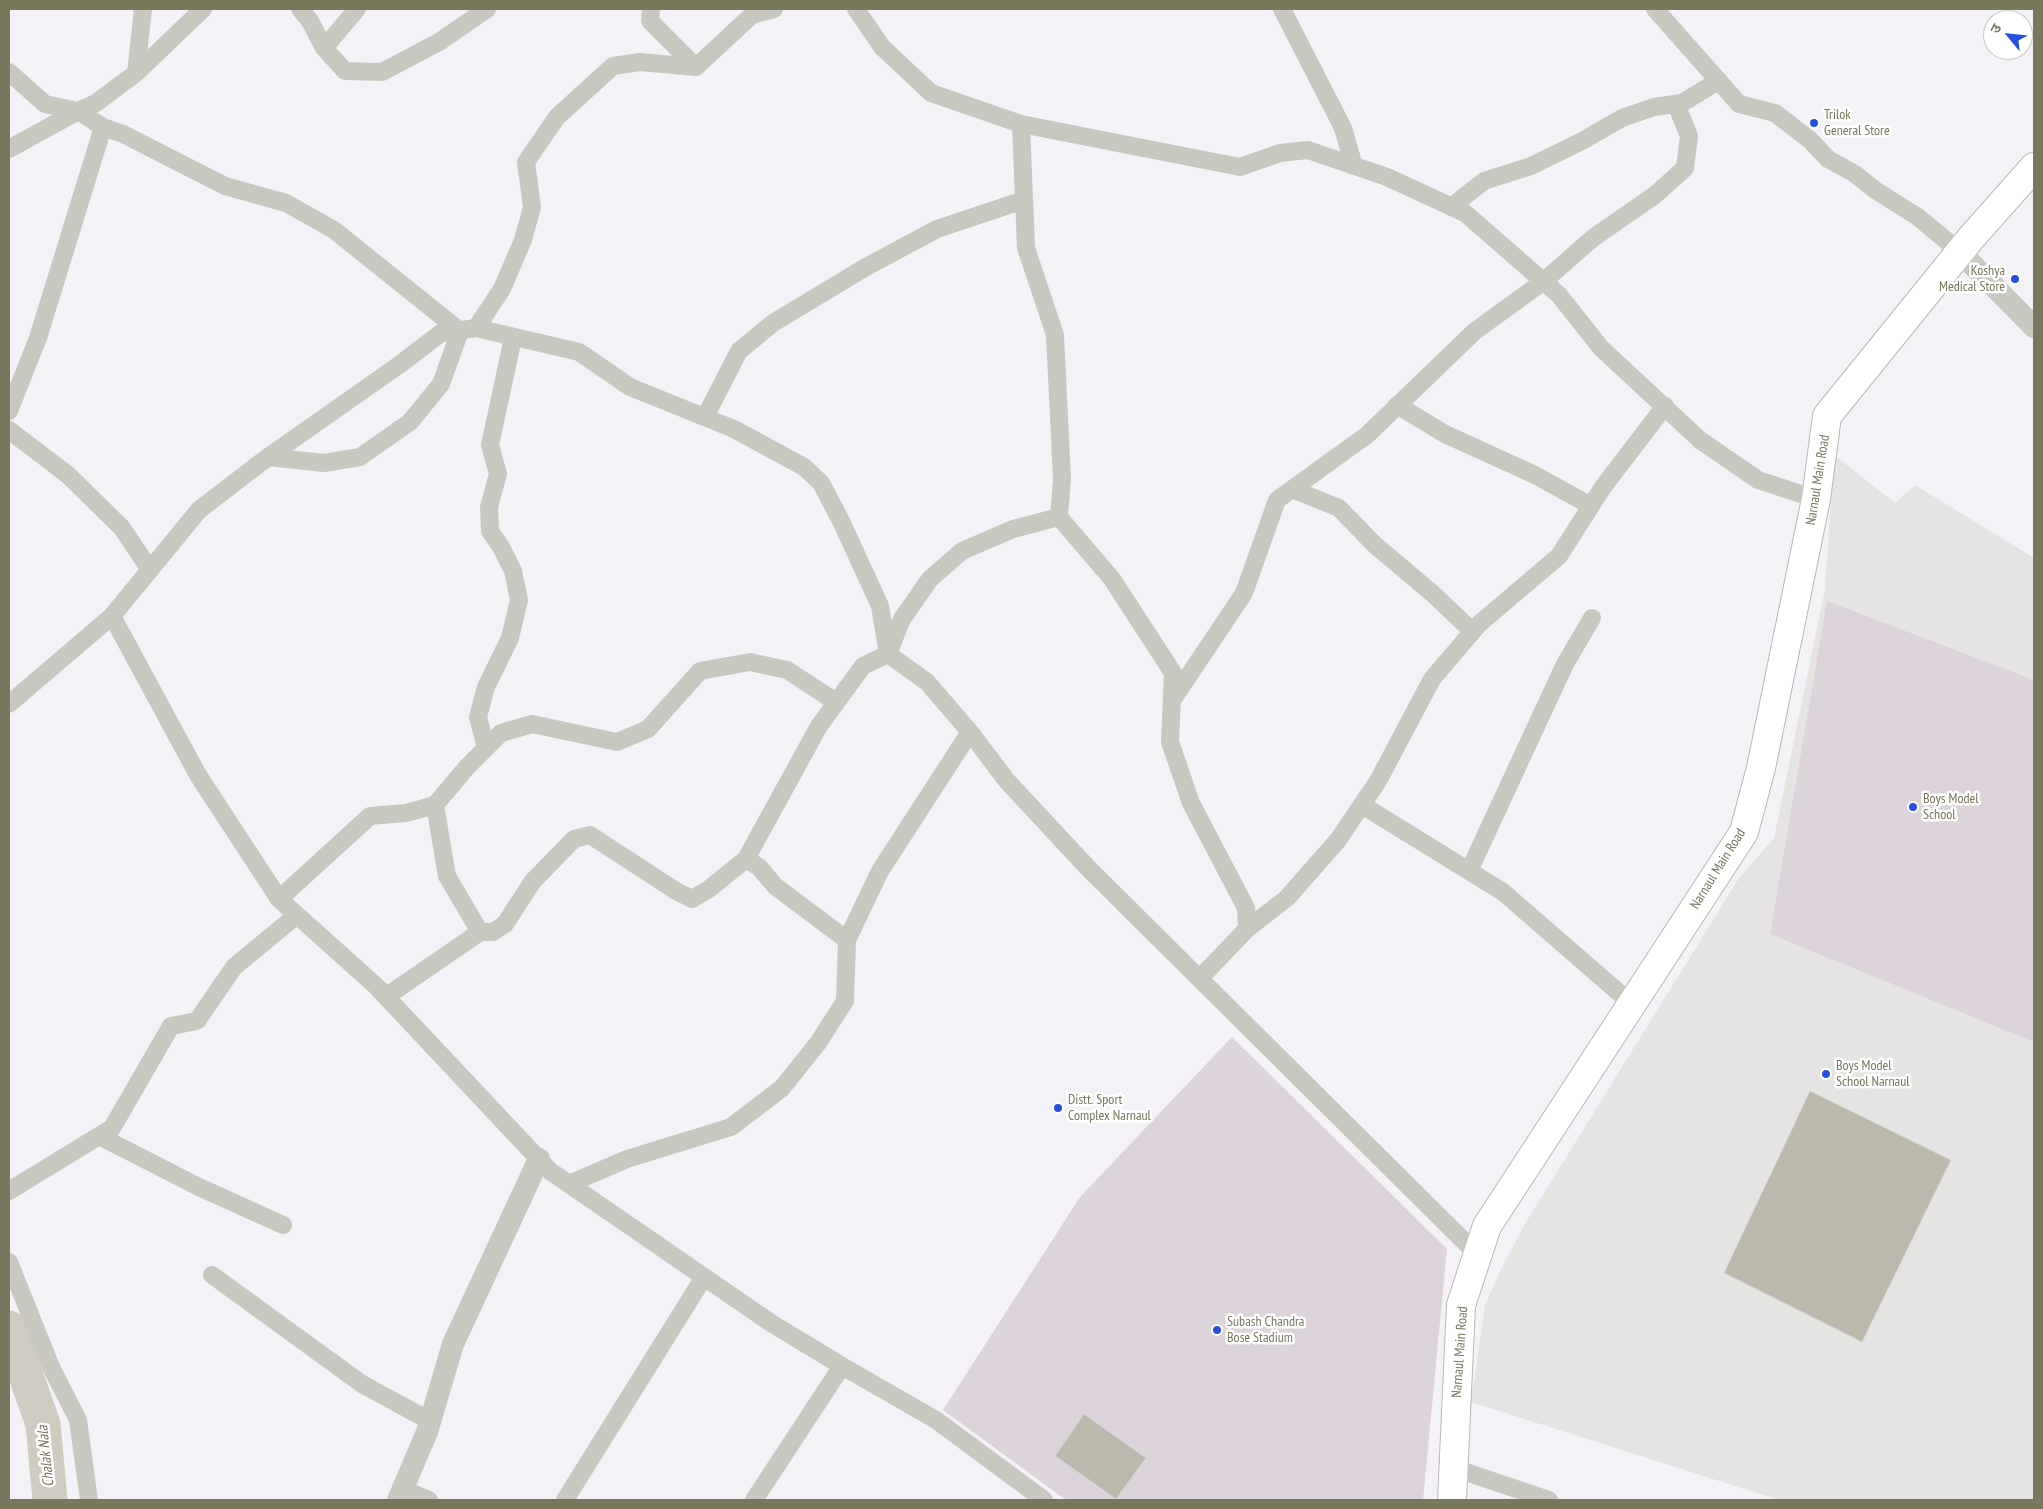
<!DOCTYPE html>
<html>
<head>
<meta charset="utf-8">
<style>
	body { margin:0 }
	#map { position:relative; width:2043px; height:1509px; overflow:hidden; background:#f4f2f6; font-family:"PT Sans Narrow","Noto Sans Devanagari",sans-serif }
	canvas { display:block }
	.frame { position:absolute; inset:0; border:10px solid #78785d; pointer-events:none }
	.north { position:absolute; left:1983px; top:10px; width:50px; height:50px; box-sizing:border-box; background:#fff; border:1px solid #c9c9be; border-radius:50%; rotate:298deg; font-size:14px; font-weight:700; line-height:20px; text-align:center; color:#78785d }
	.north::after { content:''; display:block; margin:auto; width:18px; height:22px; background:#2750e1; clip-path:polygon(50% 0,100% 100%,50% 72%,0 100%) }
</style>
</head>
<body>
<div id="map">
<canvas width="2043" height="1509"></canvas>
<div class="frame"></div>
<div class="north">उ</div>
</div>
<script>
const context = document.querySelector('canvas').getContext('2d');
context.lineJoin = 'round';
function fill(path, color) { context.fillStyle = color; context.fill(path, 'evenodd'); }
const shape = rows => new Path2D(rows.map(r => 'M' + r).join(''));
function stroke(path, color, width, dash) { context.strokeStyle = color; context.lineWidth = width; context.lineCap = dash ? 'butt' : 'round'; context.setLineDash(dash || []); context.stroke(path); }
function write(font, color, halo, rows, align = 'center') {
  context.font = font + ' "PT Sans Narrow",sans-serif'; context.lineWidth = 5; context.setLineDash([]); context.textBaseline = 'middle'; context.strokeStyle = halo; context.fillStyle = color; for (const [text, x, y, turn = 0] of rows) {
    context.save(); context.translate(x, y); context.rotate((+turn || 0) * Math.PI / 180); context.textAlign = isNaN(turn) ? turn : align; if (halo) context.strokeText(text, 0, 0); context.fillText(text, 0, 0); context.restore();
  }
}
fill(shape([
	[1834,455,1895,503,1915,485,2034,558,2034,1500,1779,1500,1471,1402,1485,1305,1501,1269,1526,1222,1739,878,1774,838,1825,589]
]), '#e5e4e3');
fill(shape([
	[1827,601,2034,680,2034,1042,1770,934],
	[1232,1037,1447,1249,1423,1500,1066,1500,943,1410,1080,1197]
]), '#ddd3db');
stroke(shape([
	[9,1328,43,1424,50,1500]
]), '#ceccc0', 35);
const building = shape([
	[1810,1091,1951,1160,1862,1342,1724,1273,1810,1091],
	[1084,1414,1146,1458,1116,1499,1055,1456,1084,1414]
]);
fill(building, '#bab9ac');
stroke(building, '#d6d5d7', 1);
const primary = shape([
	[1452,1500,1461,1305,1487,1226,1744,832,1761,768,1816,499,1827,416,1971,238,2034,167]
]);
stroke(primary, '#b9b9b0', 30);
stroke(shape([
	[300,9,310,21,324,48,345,71,382,72,439,42,487,9],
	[651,9,650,21,696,67,752,15,774,9],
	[856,9,882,47,931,93,1021,124,1240,167,1280,153,1308,150,1387,177,1465,213,1559,295,1601,348,1700,440,1758,480,1816,499],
	[1282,9,1343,128,1354,166],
	[1655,9,1739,104,1775,113,1810,140,1828,159,1855,174,1875,190,1918,217,1960,252],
	[324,48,357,9],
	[9,72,45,104,78,111,103,127,38,338,9,411],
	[136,73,143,9],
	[1021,124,1026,248,1055,335,1062,479,1059,517,1013,529,962,551,930,579,902,619,888,654,927,682,970,732,1007,781,1089,869,1478,1255],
	[103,127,123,134,225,186,286,203,334,230,460,331,441,384,410,422,360,457,324,463,268,457],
	[9,149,78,111,96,103,136,73,203,9],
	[1451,207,1484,181,1531,166,1582,141,1622,118,1654,107,1682,103,1718,81],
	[476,328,502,289,523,240,532,207,526,162,557,117,613,66,640,62,696,67],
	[1397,405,1445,434,1535,475,1591,506],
	[705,417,739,351,773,323,866,267,937,229,1024,200],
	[9,430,68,475,122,528,150,570],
	[1292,489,1339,508,1374,544,1432,593,1472,631],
	[1059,517,1112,579,1173,673,1170,742,1191,803,1246,908,1247,929,1200,978],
	[112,616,199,510,268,457,399,365,441,333,476,328,579,352,630,387,734,429,804,467,821,483,841,521,880,606,888,654,863,666,819,726,746,859,759,867,775,886,847,940],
	[1173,699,1244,593,1277,500,1367,435,1475,331,1544,281,1593,238,1655,195,1685,168,1689,136,1676,104],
	[9,704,112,616,198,775,279,899,376,986,550,1171,771,1323,842,1366,936,1420,1044,1500],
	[486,748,478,717,486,687,510,638,519,600,513,571,501,547,490,531,489,507,498,474,490,445,513,338],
	[435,805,447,876,480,932],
	[1362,805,1503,892,1632,1004],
	[1469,871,1565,664,1592,618],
	[279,899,370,816,406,813,435,805,467,767,501,733,532,724,617,742,648,729,700,671,750,662,787,670,836,702],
	[1247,929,1287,898,1338,840,1378,781,1432,679,1479,624,1559,556,1603,487,1665,406],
	[387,996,480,932,493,932,505,924,533,881,574,839,590,835,676,891,692,899,709,889,746,859],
	[99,1136,199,1187,283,1225],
	[569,1184,627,1159,731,1127,782,1088,818,1043,845,1001,847,940,880,871,970,732],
	[9,1191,112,1128,171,1026,197,1021,234,967,297,915],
	[9,1262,51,1367,78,1420,89,1500],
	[212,1275,362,1384,430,1421],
	[1454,1468,1549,1500],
	[402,1489,429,1500],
	[565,1500,704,1277],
	[754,1500,842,1366]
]), '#c8c8c1', 18);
stroke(shape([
	[1960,252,2034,327],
	[398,1500,427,1432,453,1344,539,1159]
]), '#c8c8c1', 22);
stroke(primary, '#fff', 28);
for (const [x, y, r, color] of [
	[1814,123,5,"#2750e1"],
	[2015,279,5,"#2750e1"],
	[1913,807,5,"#2750e1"],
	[1826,1074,5,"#2750e1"],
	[1058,1108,5,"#2750e1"],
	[1217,1330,5,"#2750e1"]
]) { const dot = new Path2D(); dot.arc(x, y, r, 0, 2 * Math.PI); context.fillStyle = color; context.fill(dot); stroke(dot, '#fff', 2); }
write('14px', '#78785d', '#fff', [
	["Trilok",1824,115],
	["General Store",1824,131],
	["Koshya",2005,271,"right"],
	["Medical Store",2005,287,"right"],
	["Boys Model",1923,799],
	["School",1923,815],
	["Boys Model",1836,1066],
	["School Narnaul",1836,1082],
	["Distt. Sport",1068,1100],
	["Complex Narnaul",1068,1116],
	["Subash Chandra",1227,1322],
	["Bose Stadium",1227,1338]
], 'left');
write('14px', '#78785d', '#fff', [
	["Narnaul Main Road",1818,480,-81],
	["Narnaul Main Road",1718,869,-58],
	["Narnaul Main Road",1460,1352,-86]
]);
write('italic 15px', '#78735b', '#fff', [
	["Chalak Nala",46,1456,-96]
]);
</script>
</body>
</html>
